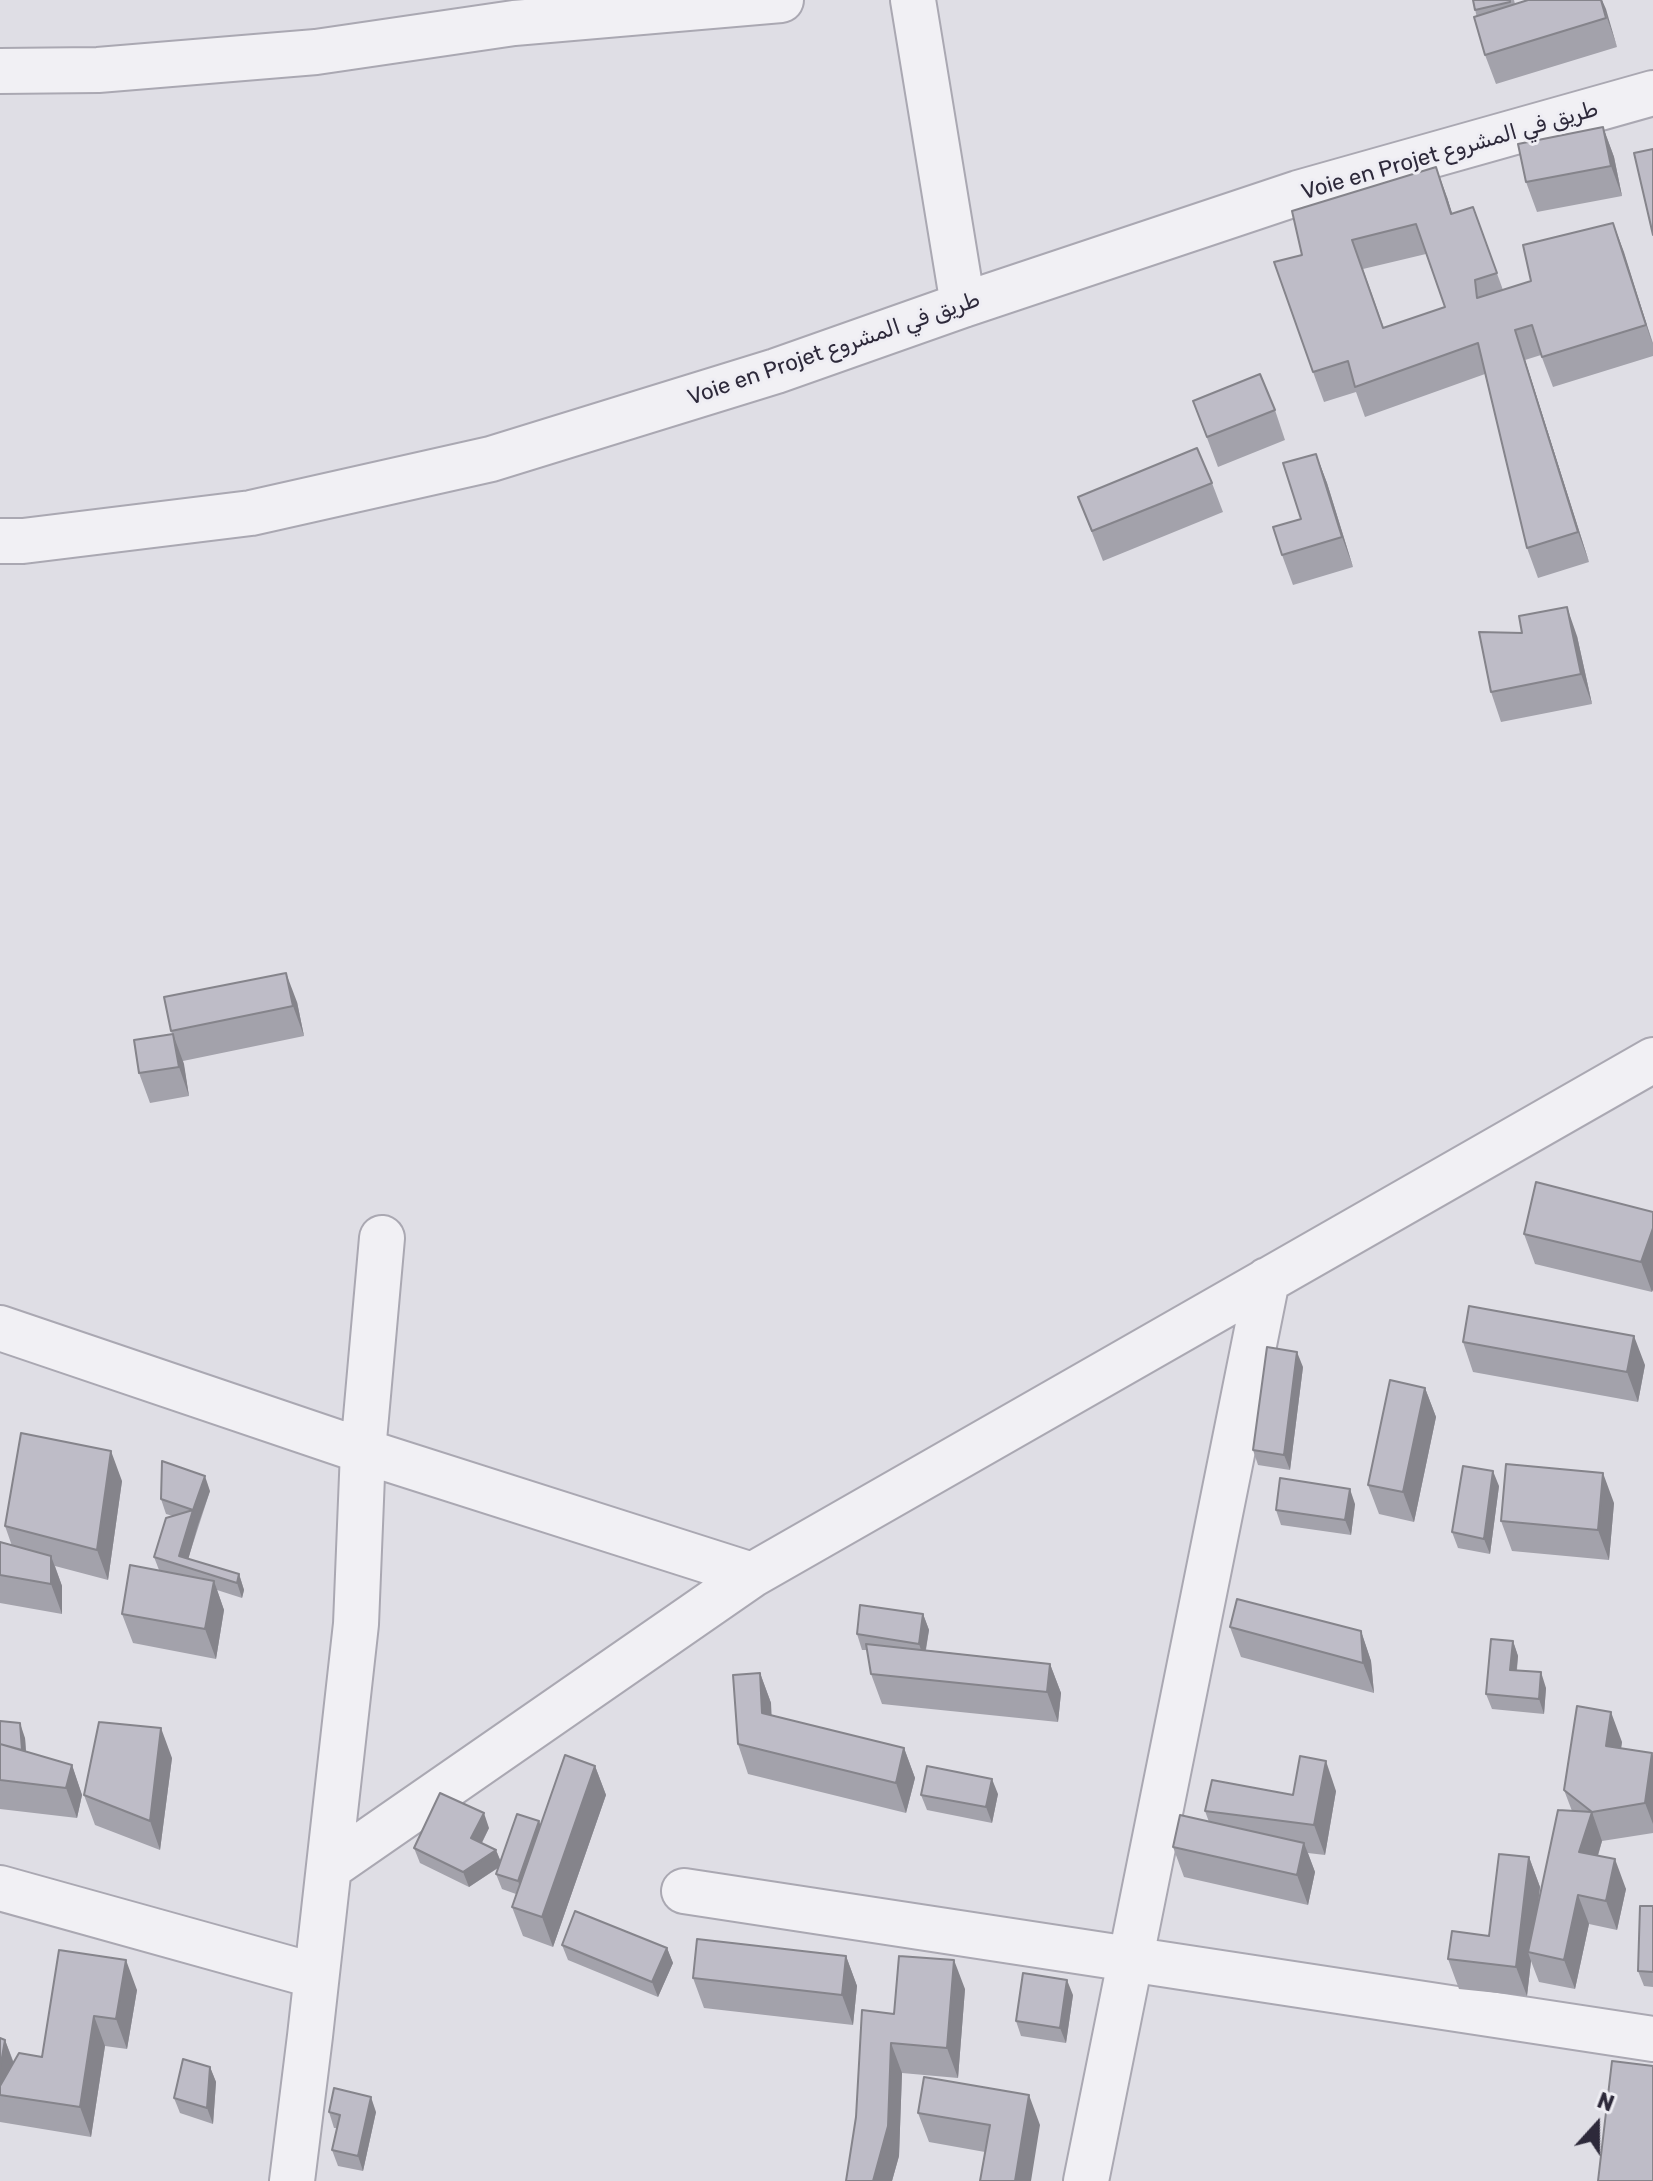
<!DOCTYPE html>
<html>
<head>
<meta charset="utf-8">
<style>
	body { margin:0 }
	#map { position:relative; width:1653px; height:2181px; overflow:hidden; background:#dfdee5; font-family:Rubik,sans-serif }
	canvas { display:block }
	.north { position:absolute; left:1557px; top:2085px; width:80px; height:80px; -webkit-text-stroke:6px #eeedf3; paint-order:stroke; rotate:21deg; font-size:22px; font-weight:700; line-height:32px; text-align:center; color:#2d293a }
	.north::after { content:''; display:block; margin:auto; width:28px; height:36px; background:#2d293a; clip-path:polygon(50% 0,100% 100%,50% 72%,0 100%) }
</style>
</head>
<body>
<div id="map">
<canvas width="1653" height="2181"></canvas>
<div class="north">N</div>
</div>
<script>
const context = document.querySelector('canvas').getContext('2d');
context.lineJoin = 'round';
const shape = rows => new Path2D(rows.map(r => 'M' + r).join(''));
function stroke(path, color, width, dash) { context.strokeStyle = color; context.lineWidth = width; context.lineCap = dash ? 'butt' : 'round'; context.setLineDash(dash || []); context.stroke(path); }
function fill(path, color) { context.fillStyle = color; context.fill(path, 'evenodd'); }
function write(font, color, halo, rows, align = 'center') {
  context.font = font + ' Rubik,"Noto Sans Arabic",sans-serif'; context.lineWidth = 6; context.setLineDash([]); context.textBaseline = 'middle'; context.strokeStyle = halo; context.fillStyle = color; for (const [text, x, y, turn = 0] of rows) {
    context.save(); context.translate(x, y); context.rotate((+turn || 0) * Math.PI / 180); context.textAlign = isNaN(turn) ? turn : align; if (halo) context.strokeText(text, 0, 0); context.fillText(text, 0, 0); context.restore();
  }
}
const street = shape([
	[913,0,963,305],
	[0,71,98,70,316,52,514,23,781,0],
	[0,541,23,541,251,513,491,459,776,371,963,305,1298,193,1653,93],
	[0,1328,363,1451,752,1575],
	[329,1868,752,1575,1653,1060],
	[0,1888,316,1976],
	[684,1891,1653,2039],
	[292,2181,310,2036,356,1624,363,1451,382,1238],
	[1086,2181,1267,1280]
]);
stroke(street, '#aaa8b2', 48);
stroke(street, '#f1f0f4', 44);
fill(shape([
	[1473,0,1514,0,1515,4,1528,0,1602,0,1617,47,1496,84,1485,55],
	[1603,127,1614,157,1622,196,1537,212,1526,182],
	[1447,197,1452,214,1473,207,1503,290,1531,281,1613,223,1653,343,1653,356,1553,387,1541,355,1525,360,1589,562,1538,578,1527,548,1485,374,1365,417,1356,392,1324,402,1313,372,1302,255],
	[1426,254,1445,307,1384,328,1363,269],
	[1193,401,1275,410,1285,440,1218,467],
	[1316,454,1327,483,1353,567,1293,585,1282,555,1301,519],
	[1212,483,1223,512,1103,561,1078,497],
	[1577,636,1592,704,1501,722,1491,692],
	[297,1002,304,1036,183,1061,189,1096,150,1103,139,1073,172,1034,171,1031],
	[1653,1212,1652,1292,1535,1264,1524,1234],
	[1463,1342,1645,1365,1638,1402,1473,1372],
	[1303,1367,1290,1470,1258,1465,1253,1450],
	[1425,1388,1436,1417,1414,1522,1379,1514,1368,1485],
	[122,1481,108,1580,55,1566,62,1586,62,1614,0,1603,0,1542,12,1546,5,1526],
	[1499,1486,1490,1554,1458,1548,1452,1532],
	[210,1491,188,1559,239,1574,244,1590,242,1598,217,1590,224,1610,216,1659,133,1643,122,1614,159,1570,154,1557,173,1516,166,1514,161,1499],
	[1614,1503,1609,1560,1512,1551,1501,1521],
	[1355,1504,1351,1535,1281,1525,1276,1510],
	[923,1614,929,1630,926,1650,1050,1664,1061,1693,1058,1722,882,1704,871,1674,867,1650,862,1650,857,1634],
	[1230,1627,1361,1631,1371,1661,1374,1693,1241,1657],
	[1513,1641,1518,1656,1517,1670,1546,1688,1544,1714,1492,1709,1486,1694],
	[760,1673,771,1703,771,1715,904,1748,915,1778,906,1813,748,1774,738,1744],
	[0,1721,25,1738,26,1752,72,1765,82,1795,77,1818,0,1809],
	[1622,1742,1621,1748,1652,1753,1653,1756,1653,1833,1602,1841,1598,1856,1626,1889,1617,1930,1589,1924,1575,1989,1539,1982,1531,1961,1527,1996,1459,1989,1448,1959,1489,1936,1529,1857,1540,1887,1538,1905,1572,1811,1564,1790],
	[172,1758,160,1850,95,1825,84,1795],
	[595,1766,606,1795,553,1947,523,1936,512,1907,516,1894,502,1889,496,1874,498,1868,469,1887,420,1863,414,1848,489,1828,482,1843,496,1850,501,1862,539,1821,540,1825],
	[1336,1791,1325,1855,1308,1853,1315,1872,1308,1905,1184,1877,1173,1847,1209,1822,1205,1811,1293,1795],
	[998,1794,992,1823,927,1810,921,1795],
	[1653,1906,1653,1987,1644,1986,1638,1971],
	[562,1945,667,1948,673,1963,658,1997,568,1960],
	[59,1950,137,1990,127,2049,105,2046,91,2137,0,2122,0,2038,5,2040,14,2063,42,2057],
	[846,1956,857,1986,853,2025,704,2008,693,1978],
	[965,1989,958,2078,902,2073,899,2156,892,2181,846,2181,894,2014],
	[1073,1995,1066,2043,1021,2036,1016,2021],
	[210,2067,216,2082,213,2124,180,2113,174,2098],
	[329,2112,376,2112,363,2171,338,2166,332,2150,337,2128,334,2128],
	[918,2113,1040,2125,985,2152,929,2142]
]), '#a3a2ab');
fill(shape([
	[1601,0,1602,0,1606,9,1617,47],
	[1603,127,1614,157,1622,196,1611,166],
	[1436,167,1447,197,1462,244,1451,214],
	[1613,223,1624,252,1653,345,1646,325],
	[1515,330,1525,360,1589,562,1578,532],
	[1316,454,1327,483,1353,567,1342,537],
	[1567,607,1577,636,1592,704,1581,674],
	[286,973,297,1002,304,1036,293,1006],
	[173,1034,184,1064,189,1096,179,1067],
	[1653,1228,1653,1290,1652,1292,1641,1262],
	[1634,1336,1645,1365,1638,1402,1627,1372],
	[1297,1352,1303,1367,1290,1470,1284,1455],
	[1425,1388,1436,1417,1414,1522,1403,1492],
	[111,1451,122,1481,108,1580,97,1550],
	[1493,1471,1499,1486,1490,1554,1484,1539],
	[1603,1473,1614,1503,1609,1560,1598,1530],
	[205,1476,210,1491,198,1525,186,1567,179,1556,193,1510],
	[1350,1489,1355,1504,1351,1535,1345,1520],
	[51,1556,62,1586,62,1614,51,1584],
	[239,1574,244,1590,242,1598,237,1583],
	[214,1581,224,1610,216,1659,205,1629],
	[923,1614,929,1630,924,1659,919,1644],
	[1361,1631,1371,1661,1374,1693,1363,1663],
	[1513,1641,1518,1656,1515,1685,1510,1670],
	[1050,1664,1061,1693,1058,1722,1047,1692],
	[1541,1672,1546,1688,1544,1714,1539,1699],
	[760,1673,771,1703,773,1743,762,1713],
	[1611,1712,1622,1742,1617,1776,1606,1746],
	[20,1723,25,1738,27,1767,22,1751],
	[161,1728,172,1758,160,1850,150,1821],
	[904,1748,915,1778,906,1813,896,1783],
	[1652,1753,1653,1756,1653,1824,1645,1803],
	[1326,1761,1336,1791,1325,1855,1314,1825],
	[72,1765,82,1795,77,1818,66,1788],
	[595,1766,606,1795,553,1947,542,1917],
	[992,1779,998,1794,992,1823,986,1807],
	[1592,1812,1602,1841,1590,1881,1579,1852],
	[484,1813,489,1828,476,1854,471,1838],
	[539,1821,544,1836,523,1896,518,1881],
	[1304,1843,1315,1872,1308,1905,1297,1875],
	[496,1850,502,1865,469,1887,463,1872],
	[1529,1857,1540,1887,1532,1953,1528,1952,1531,1961,1527,1996,1516,1967],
	[1615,1859,1626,1889,1617,1930,1606,1901],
	[1578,1895,1589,1924,1575,1989,1564,1960],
	[667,1948,673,1963,658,1997,652,1982],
	[846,1956,857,1986,853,2025,842,1995],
	[126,1960,137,1990,127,2049,116,2019],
	[954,1960,965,1989,958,2078,947,2048],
	[1067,1980,1073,1995,1066,2043,1060,2028],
	[94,2016,105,2046,91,2137,80,2107],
	[5,2040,16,2070,0,2095,0,2069],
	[891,2043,902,2073,899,2156,892,2181,873,2181],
	[210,2067,216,2082,213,2124,207,2108],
	[1029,2095,1040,2125,1031,2181,1015,2181],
	[371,2097,376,2112,363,2171,358,2156]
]), '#85848b');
const building = shape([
	[1473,0,1510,0,1510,2,1475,10,1473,0],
	[1528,0,1601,0,1606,18,1485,55,1474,17,1528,0],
	[1603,127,1611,166,1526,182,1518,144,1603,127],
	[1653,149,1653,235,1634,153,1653,149],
	[1436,167,1451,214,1473,207,1497,273,1475,280,1477,298,1531,281,1523,245,1613,223,1646,325,1542,357,1532,325,1515,330,1578,532,1527,548,1478,343,1355,387,1348,361,1313,372,1274,262,1302,255,1292,211,1436,167],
	[1416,224,1445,307,1383,328,1352,240,1416,224],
	[1260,374,1275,410,1207,437,1193,401,1260,374],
	[1197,448,1212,483,1092,531,1078,497,1197,448],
	[1316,454,1342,537,1282,555,1273,527,1301,519,1283,463,1316,454],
	[1567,607,1581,674,1491,692,1479,632,1522,633,1519,616,1567,607],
	[286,973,293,1006,171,1031,164,997,286,973],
	[173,1034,179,1067,139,1073,134,1040,173,1034],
	[1536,1182,1653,1212,1653,1228,1641,1262,1524,1234,1536,1182],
	[1469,1306,1634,1336,1627,1372,1463,1342,1469,1306],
	[1267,1347,1297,1352,1284,1455,1253,1450,1267,1347],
	[1390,1380,1425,1388,1403,1492,1368,1485,1390,1380],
	[21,1433,111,1451,97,1550,5,1526,21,1433],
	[162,1461,205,1476,193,1510,161,1499,162,1461],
	[1506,1464,1603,1473,1598,1530,1501,1521,1506,1464],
	[1463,1466,1493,1471,1484,1539,1452,1532,1463,1466],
	[1280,1478,1350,1489,1345,1520,1276,1510,1280,1478],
	[193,1510,179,1556,239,1574,237,1583,154,1557,166,1518,193,1510],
	[0,1542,51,1556,51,1584,0,1575,0,1542],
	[130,1565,214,1581,205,1629,122,1614,130,1565],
	[1237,1599,1361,1631,1363,1663,1230,1627,1237,1599],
	[860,1605,923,1614,919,1644,857,1634,860,1605],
	[1491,1639,1513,1641,1510,1670,1541,1672,1539,1699,1486,1694,1491,1639],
	[866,1644,1050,1664,1047,1692,871,1674,866,1644],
	[760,1673,762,1713,904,1748,896,1783,738,1744,733,1675,760,1673],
	[1577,1706,1611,1712,1606,1746,1652,1753,1645,1803,1592,1812,1564,1790,1577,1706],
	[0,1721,20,1723,22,1750,0,1744,0,1721],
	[99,1722,161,1728,150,1821,84,1795,99,1722],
	[0,1744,72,1765,66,1788,0,1780,0,1744],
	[565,1755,595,1766,542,1917,512,1907,565,1755],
	[1300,1756,1326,1761,1314,1825,1205,1811,1212,1780,1293,1795,1300,1756],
	[927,1766,992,1779,986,1807,921,1795,927,1766],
	[440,1793,484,1813,471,1838,496,1850,463,1872,414,1848,440,1793],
	[1558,1810,1592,1812,1579,1852,1615,1859,1606,1901,1578,1895,1564,1960,1528,1952,1558,1810],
	[517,1814,539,1821,518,1881,496,1874,517,1814],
	[1180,1815,1304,1843,1297,1875,1173,1847,1180,1815],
	[1499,1854,1529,1857,1516,1967,1448,1959,1452,1931,1489,1936,1499,1854],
	[1640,1906,1653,1906,1653,1972,1638,1971,1640,1906],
	[575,1911,667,1948,652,1982,562,1945,575,1911],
	[697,1939,846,1956,842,1995,693,1978,697,1939],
	[59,1950,126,1960,116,2019,94,2016,80,2107,0,2095,0,2086,19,2053,42,2057,59,1950],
	[899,1956,954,1960,947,2048,891,2043,888,2126,873,2181,846,2181,856,2117,862,2010,894,2014,899,1956],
	[1023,1973,1067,1980,1060,2028,1016,2021,1023,1973],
	[0,2038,5,2040,0,2069,0,2038],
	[183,2059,210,2067,207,2108,174,2098,183,2059],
	[1612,2061,1653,2066,1653,2181,1598,2181,1612,2061],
	[924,2077,1029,2095,1015,2181,980,2181,990,2125,918,2113,924,2077],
	[334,2088,371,2097,358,2156,332,2150,340,2115,329,2112,334,2088]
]);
fill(building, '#bebcc7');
stroke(building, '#85848b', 2);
write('22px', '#2d293a', '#eeedf3', [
	["Voie en Projet طريق في المشروع",1450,151,-16],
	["Voie en Projet طريق في المشروع",834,349,-19]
]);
</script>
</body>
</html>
